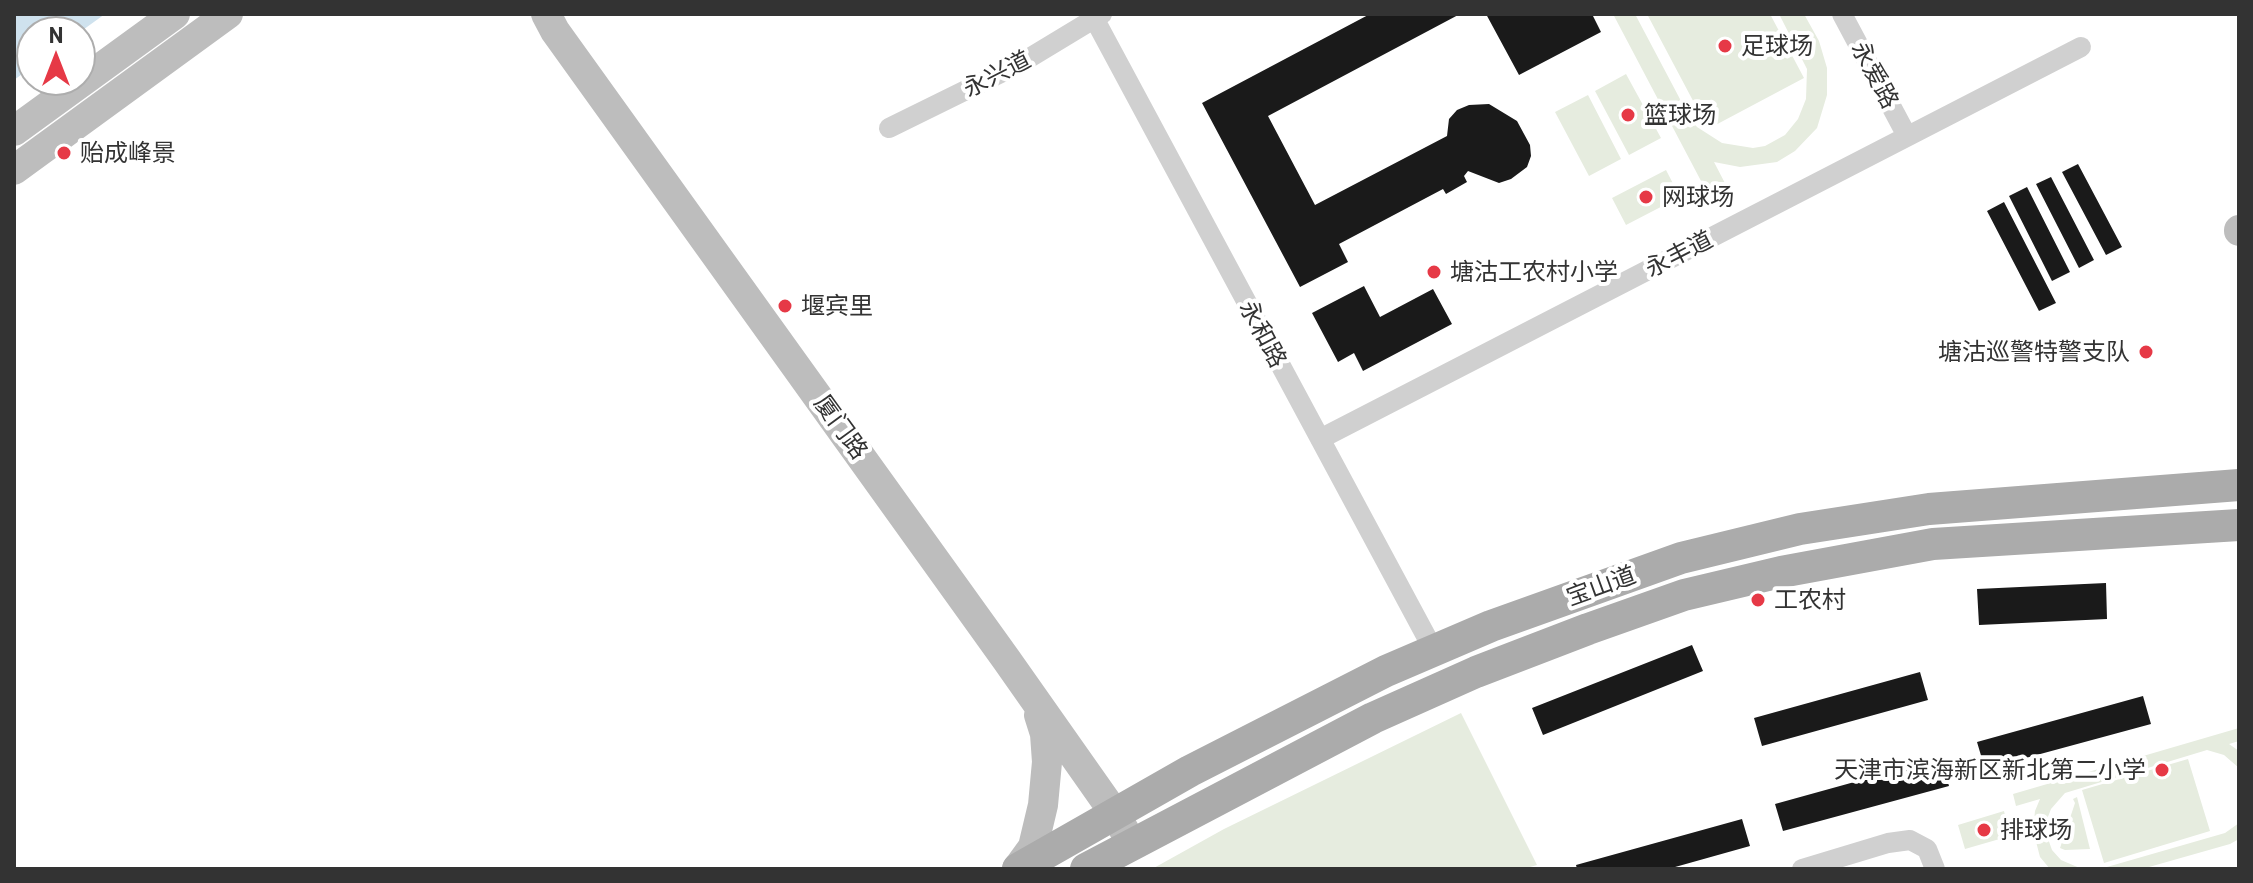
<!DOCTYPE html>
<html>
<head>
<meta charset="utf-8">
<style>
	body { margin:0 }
	#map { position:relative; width:2253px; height:883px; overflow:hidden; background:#fff; font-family:Barlow,sans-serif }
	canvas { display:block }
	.frame { position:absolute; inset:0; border:16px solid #333; pointer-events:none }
	.north { position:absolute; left:16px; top:16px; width:80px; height:80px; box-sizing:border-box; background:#fff; border:2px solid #adadad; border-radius:50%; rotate:0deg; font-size:22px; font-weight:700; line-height:32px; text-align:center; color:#333 }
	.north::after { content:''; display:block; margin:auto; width:28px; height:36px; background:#e63946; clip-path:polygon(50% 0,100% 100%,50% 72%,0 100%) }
</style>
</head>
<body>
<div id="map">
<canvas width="2253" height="883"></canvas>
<div class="frame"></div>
<div class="north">N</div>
</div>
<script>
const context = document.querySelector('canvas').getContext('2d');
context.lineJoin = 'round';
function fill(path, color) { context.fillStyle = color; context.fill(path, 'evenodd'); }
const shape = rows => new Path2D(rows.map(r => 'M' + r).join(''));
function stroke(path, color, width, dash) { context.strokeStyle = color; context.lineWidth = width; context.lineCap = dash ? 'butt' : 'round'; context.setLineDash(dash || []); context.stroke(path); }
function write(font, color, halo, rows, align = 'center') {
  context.font = font + ' Barlow,"Noto Sans SC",sans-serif'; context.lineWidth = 8; context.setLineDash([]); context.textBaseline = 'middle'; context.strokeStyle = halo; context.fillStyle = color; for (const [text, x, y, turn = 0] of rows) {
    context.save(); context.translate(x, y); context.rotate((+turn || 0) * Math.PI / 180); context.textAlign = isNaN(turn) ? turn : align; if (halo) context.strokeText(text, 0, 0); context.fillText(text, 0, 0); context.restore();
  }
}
fill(shape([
	[1613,14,1635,14,1690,118,1697,127,1722,143,1753,148,1765,146,1785,135,1798,119,1806,99,1807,69,1779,14,1804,14,1819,41,1827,68,1827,95,1817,128,1795,151,1777,162,1740,167,1714,162,1728,189,1710,198],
	[1647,14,1770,14,1804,78,1708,129],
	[1626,74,1661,138,1629,155,1595,91],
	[1588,95,1621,159,1589,176,1555,112],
	[1666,170,1680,197,1626,225,1612,198],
	[1461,713,1537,865,1523,869,1152,869,1224,829],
	[2239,728,2239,741,2229,744,2239,751,2239,768,2224,755,2207,750,2065,793,2051,809,2046,822,2047,836,2052,850,2061,860,2082,869,2050,869,2040,857,2033,830,2035,811,2040,799,2016,806,2013,794],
	[2188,759,2210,831,2104,863,2082,790],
	[2077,797,2090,849,2065,850,2060,848,2075,803,2073,799],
	[2004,811,2010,836,1965,849,1958,825],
	[2239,823,2239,839,2230,844,2142,869,2100,869,2225,833]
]), '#e6ecdf');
fill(shape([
	[14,14,105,14,80,32,32,32,32,67,14,80]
]), '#cfe2ee');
fill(shape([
	[1370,14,1460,14,1268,116,1315,205,1447,136,1449,119,1457,110,1469,105,1489,104,1517,121,1530,145,1531,156,1527,167,1511,179,1499,183,1468,171,1464,176,1467,182,1446,194,1443,189,1339,244,1348,262,1300,287,1202,103],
	[1486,14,1592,14,1601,32,1519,75],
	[2078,164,2122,247,2106,255,2062,172],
	[2051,177,2094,260,2079,268,2036,184],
	[2027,187,2070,272,2052,281,2009,196],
	[2004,202,2056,303,2039,311,1987,211],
	[1364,286,1380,317,1433,289,1452,324,1363,371,1354,353,1338,362,1312,313],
	[2106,583,2107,619,1979,625,1977,589],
	[1692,645,1703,671,1543,735,1532,708],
	[1920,672,1928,700,1762,746,1754,718],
	[2143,696,2151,724,1985,769,1977,742],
	[1941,758,1949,786,1783,831,1775,804],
	[1742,819,1750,846,1668,869,1577,869,1576,865]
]), '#1a1a1a');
stroke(shape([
	[1842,14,1907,136],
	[1094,18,1433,649],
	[889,128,1021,63,1102,14],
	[1320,439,2081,47],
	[1802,869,1888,843,1910,840,1927,849,1935,869]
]), '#d0d0d0', 20);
stroke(shape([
	[546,14,555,31,1006,659,1115,814,1132,844],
	[14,131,175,14],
	[14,170,228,14],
	[2239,230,2239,231],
	[1017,869,1033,847,1043,805,1047,762,1045,734,1039,715]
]), '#bdbdbd', 30);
stroke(shape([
	[1018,869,1190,771,1386,671,1491,626,1681,558,1800,529,1929,509,2239,485],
	[1086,869,1373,718,1476,672,1588,629,1684,595,1781,572,1933,544,2239,525]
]), '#ababab', 32);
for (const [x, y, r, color] of [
	[1725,46,8,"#e63946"],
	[1628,115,8,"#e63946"],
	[64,153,8,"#e63946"],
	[1646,197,8,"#e63946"],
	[1434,272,8,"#e63946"],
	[785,306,8,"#e63946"],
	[2146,352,8,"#e63946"],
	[1758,600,8,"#e63946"],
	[2162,770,8,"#e63946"],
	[1984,830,8,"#e63946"]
]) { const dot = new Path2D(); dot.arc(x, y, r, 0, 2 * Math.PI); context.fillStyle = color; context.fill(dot); stroke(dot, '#fff', 3); }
write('24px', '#333', '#fff', [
	["足球场",1741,46],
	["篮球场",1644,115],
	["贻成峰景",80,153],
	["网球场",1662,197],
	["塘沽工农村小学",1450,272],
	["堰宾里",801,306],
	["塘沽巡警特警支队",2130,352,"right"],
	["工农村",1774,600],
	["天津市滨海新区新北第二小学",2146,770,"right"],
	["排球场",2000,830]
], 'left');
write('24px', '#333', '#fff', [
	["永兴道",997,74,-27],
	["永爱路",1875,75,62],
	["永丰道",1679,254,-27],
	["永和路",1263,334,62],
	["厦门路",841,427,54],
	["宝山道",1601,586,-20]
]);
</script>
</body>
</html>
